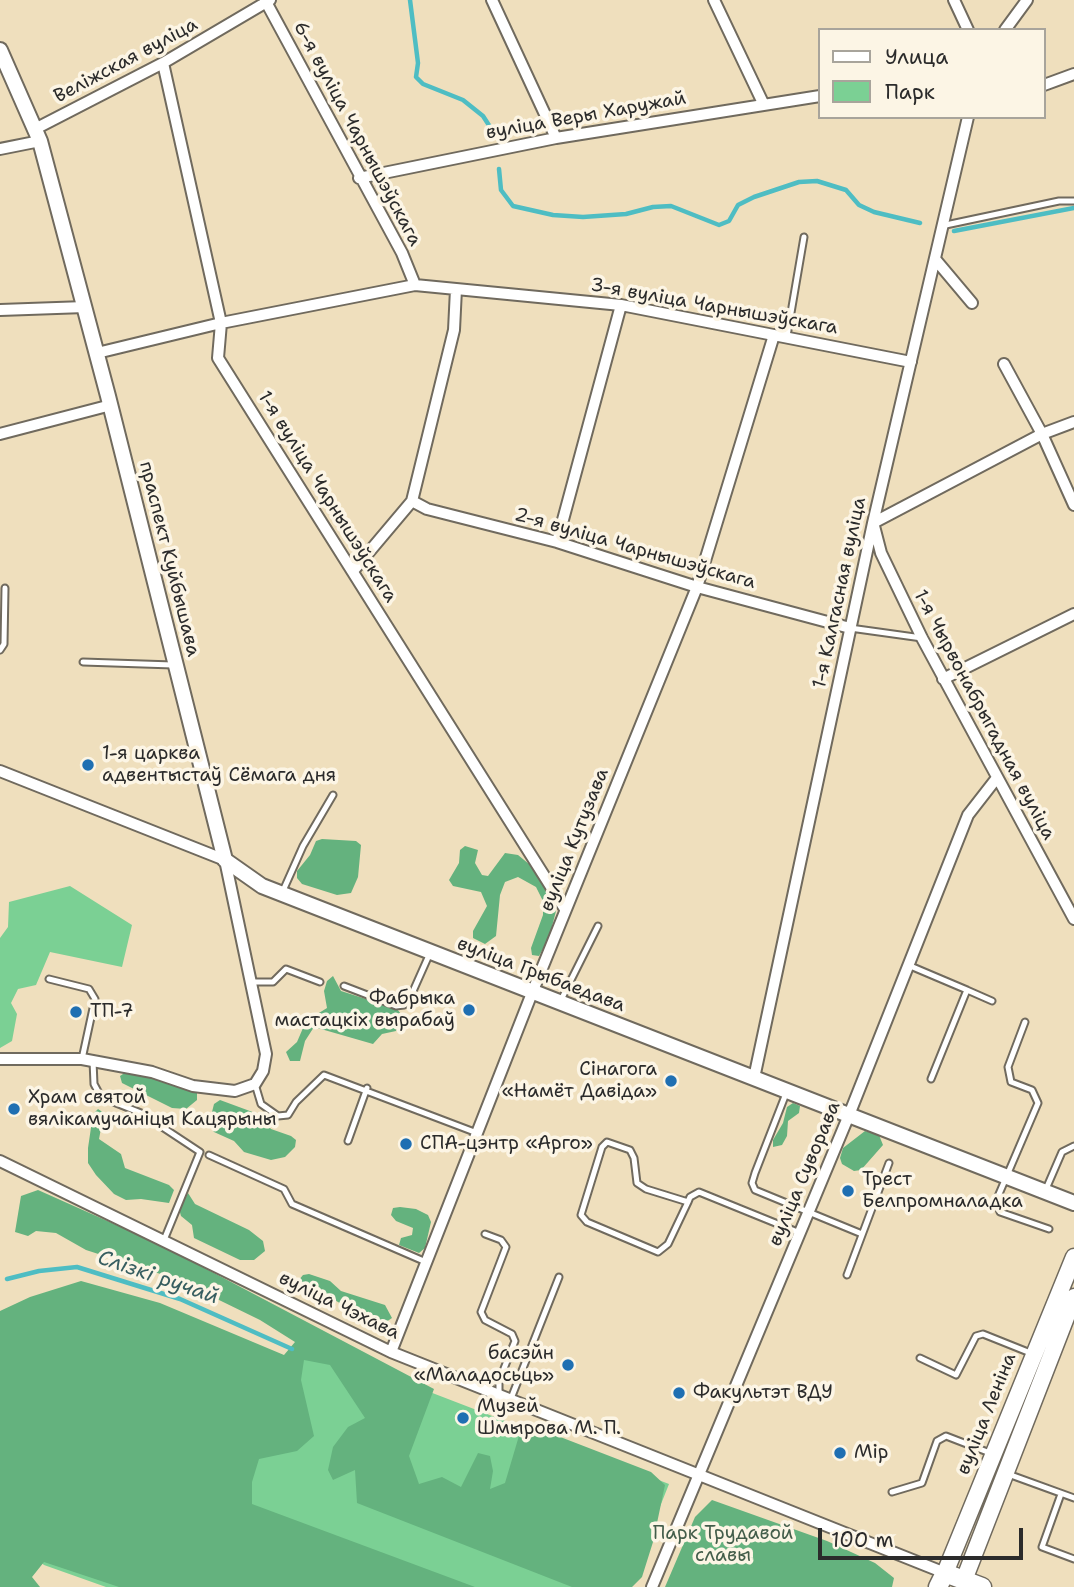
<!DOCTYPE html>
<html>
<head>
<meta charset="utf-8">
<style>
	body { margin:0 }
	#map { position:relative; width:1074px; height:1587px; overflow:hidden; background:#efdfbd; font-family:"Shantell Sans",sans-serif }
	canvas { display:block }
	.legend { position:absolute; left:818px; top:28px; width:228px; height:91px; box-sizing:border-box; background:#fcf5e5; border:2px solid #a8a49b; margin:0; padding:9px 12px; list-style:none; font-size:21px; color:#2b2b2b }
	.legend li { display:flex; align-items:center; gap:14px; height:35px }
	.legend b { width:35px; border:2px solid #a8a49b }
	.scale { position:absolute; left:818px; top:1528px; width:205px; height:32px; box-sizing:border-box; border:4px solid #2b2b2b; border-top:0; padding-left:9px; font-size:21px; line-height:24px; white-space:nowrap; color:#2b2b2b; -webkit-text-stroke:5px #fcf5e5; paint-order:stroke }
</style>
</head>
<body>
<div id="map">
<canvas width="1074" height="1587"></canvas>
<ul class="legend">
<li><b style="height:9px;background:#fff"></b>Улица</li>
<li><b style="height:19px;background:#7bd094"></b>Парк</li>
</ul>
<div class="scale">100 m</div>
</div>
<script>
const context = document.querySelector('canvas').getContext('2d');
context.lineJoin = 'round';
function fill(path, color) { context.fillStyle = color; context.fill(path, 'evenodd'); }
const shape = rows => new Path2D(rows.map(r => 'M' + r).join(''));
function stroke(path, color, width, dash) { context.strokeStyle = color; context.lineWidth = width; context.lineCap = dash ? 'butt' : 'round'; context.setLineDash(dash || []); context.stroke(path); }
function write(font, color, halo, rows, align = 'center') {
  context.font = font + ' "Shantell Sans",sans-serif'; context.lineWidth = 7; context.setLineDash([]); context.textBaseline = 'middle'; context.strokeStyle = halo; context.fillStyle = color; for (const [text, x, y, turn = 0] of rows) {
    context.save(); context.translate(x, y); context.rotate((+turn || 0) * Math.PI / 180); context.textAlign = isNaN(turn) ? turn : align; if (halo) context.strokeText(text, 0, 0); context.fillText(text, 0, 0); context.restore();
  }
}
fill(shape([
	[70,886,132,925,122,967,50,952,36,985,18,989,11,1003,17,1014,12,1041,0,1048,0,938,8,927,9,902],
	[0,1344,319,1359,396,1379,669,1484,628,1587,106,1587,44,1565,12,1537]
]), '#7bd094');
fill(shape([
	[322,839,356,841,361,845,358,877,351,893,337,895,302,884,297,878,297,871,310,855,316,841],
	[465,846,478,850,475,863,482,875,488,876,505,853,518,855,529,864,553,898,556,911,549,938,539,956,532,955,531,948,543,915,543,901,536,887,518,877,505,882,500,895,496,936,485,944,473,938,473,931,487,906,481,892,453,886,449,880,459,863,460,850],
	[333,976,341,991,397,1009,401,1014,396,1031,382,1034,373,1044,314,1027,305,1041,300,1061,290,1061,286,1052,297,1042,306,1021,327,1008,324,991,327,981],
	[126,1072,146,1074,192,1088,197,1093,197,1100,186,1109,172,1108,122,1083,120,1076],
	[220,1100,258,1114,271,1129,291,1136,296,1140,295,1147,285,1157,271,1160,244,1152,234,1141,214,1132,209,1124,214,1104],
	[793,1103,800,1106,799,1113,788,1121,787,1136,782,1145,773,1147,773,1140,783,1123,787,1107],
	[98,1109,104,1113,99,1139,121,1154,125,1168,169,1185,174,1190,169,1203,141,1199,126,1200,114,1194,96,1175,88,1163,88,1148,93,1114],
	[865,1131,879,1135,883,1145,861,1170,854,1171,842,1164,840,1158,843,1148],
	[38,1190,159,1244,434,1389,409,1456,419,1484,442,1477,461,1487,478,1453,490,1456,493,1471,490,1489,505,1483,521,1429,537,1428,651,1472,665,1485,653,1542,642,1577,632,1587,572,1587,357,1503,355,1470,333,1480,328,1470,333,1447,348,1427,365,1418,330,1365,304,1360,301,1380,314,1436,297,1451,259,1459,252,1482,252,1504,475,1587,119,1587,44,1562,32,1577,40,1587,0,1587,0,1311,30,1297,81,1281,160,1303,284,1355,295,1342,260,1320,176,1279,86,1250,56,1233,36,1231,28,1236,15,1232,21,1196],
	[188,1193,195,1204,249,1230,263,1241,265,1251,254,1260,240,1260,194,1238,192,1225,181,1216,179,1209],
	[400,1207,416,1209,428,1215,431,1222,425,1248,419,1253,399,1245,401,1238,412,1235,413,1228,396,1221,391,1215,393,1208],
	[309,1274,330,1281,341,1291,385,1305,392,1318,386,1322,373,1323,333,1299,313,1294,298,1281,303,1275],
	[712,1500,827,1541,875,1563,894,1578,892,1587,665,1587,695,1517]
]), '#64b27e');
stroke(shape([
	[410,0,418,63,416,77,423,84,463,100,483,116,494,133],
	[499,169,501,190,513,206,553,215,583,217,626,214,653,207,671,206,719,225,729,221,738,205,754,197,799,182,817,181,846,190,859,205,874,212,920,223],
	[954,231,1074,208],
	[7,1279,39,1271,77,1267,180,1299,292,1349]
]), '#4ebdc3', 4.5);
const service = shape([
	[941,226,1059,201,1074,201],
	[787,336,804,237],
	[850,628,922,638],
	[0,650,4,644,5,588],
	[83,662,173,665],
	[282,893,303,846,333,795],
	[908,965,967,990,931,1079],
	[49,979,89,989,95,999,82,1059],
	[253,982,273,982,286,969,320,982],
	[344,986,396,1006,404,1005,410,998,430,953],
	[967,990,992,1001],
	[561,1000,598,926],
	[1025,1022,1008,1067,1011,1082,1032,1090,1038,1103,996,1201,1000,1212,1049,1229],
	[93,1061,94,1084,101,1097,141,1113,200,1152,164,1240],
	[255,1084,261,1104,278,1116,288,1115,296,1102,324,1075,477,1133],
	[787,1091,755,1173,752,1183,755,1190,862,1234],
	[348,1141,367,1088],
	[209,1155,284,1189,292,1204,426,1262],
	[1046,1189,1062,1152,1074,1146],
	[688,1202,646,1189,637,1183,634,1158,630,1150,607,1142,602,1147,581,1215,587,1222,658,1252,668,1244,688,1202,690,1197,699,1192,800,1233],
	[485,1234,501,1240,506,1247,481,1312,485,1320,512,1334,515,1341,499,1381,499,1393],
	[847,1275,889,1163],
	[920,1358,956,1375,976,1336,983,1334,1033,1354],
	[510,1401,559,1277],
	[1008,1474,1074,1498],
	[892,1492,922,1483,937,1441,946,1436,990,1453],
	[1061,1494,1042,1547,1074,1559]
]);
const minor = shape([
	[265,0,402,253,415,285],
	[492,0,556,138],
	[714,0,763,103],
	[954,0,968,30],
	[1005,30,1027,0],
	[163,63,221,323,218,358,565,909],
	[1044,85,1074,74],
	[35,129,163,63,270,0],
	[0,149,40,141],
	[359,178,556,138,820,96],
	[935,259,972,303],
	[0,310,85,307],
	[97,353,221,323,415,285,621,305,911,362],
	[1004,364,1042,434,1074,505],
	[0,434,111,405],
	[412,501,427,509,557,542,697,587,850,628],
	[873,523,1042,434,1074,422],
	[874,526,881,553,922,638,1074,919],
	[557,542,621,305],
	[353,571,412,501,454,330,456,289],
	[943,679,1074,614],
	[0,771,225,860,266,1054,263,1071,255,1084,235,1091,193,1086,152,1072,82,1059,0,1059],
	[754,1078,873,523,968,117],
	[0,1161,391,1352,945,1573],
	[391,1352,532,993,697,587,774,335],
	[652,1587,849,1115,968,815,996,779]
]);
const tertiary = shape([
	[0,50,40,141,108,396,225,860,262,886,1074,1203]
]);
const secondary = shape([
	[945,1573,1074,1257],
	[964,1580,1074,1297]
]);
const primary = shape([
	[938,1587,945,1573,982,1587]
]);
stroke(service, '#706a5e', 9);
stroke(minor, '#706a5e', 14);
stroke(tertiary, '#706a5e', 18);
stroke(secondary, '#706a5e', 19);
stroke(primary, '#706a5e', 21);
stroke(service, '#fff', 5);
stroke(minor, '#fff', 10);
stroke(tertiary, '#fff', 14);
stroke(secondary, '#fff', 16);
stroke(primary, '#fff', 18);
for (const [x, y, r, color] of [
	[88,765,7,"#1f6fb2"],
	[469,1010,7,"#1f6fb2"],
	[76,1012,7,"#1f6fb2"],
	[671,1081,7,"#1f6fb2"],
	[14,1109,7,"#1f6fb2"],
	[406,1144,7,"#1f6fb2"],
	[848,1191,7,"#1f6fb2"],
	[568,1365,7,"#1f6fb2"],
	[679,1393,7,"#1f6fb2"],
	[463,1418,7,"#1f6fb2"],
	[840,1453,7,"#1f6fb2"]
]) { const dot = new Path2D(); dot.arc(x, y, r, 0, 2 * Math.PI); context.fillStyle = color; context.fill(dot); stroke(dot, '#fcf5e5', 2.5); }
write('19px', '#2b2b2b', '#fcf5e5', [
	["Веліжская вуліца",126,61,-28],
	["вуліца Веры Харужай",586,116,-10],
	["6-я вуліца Чарнышэўскага",357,134,62],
	["3-я вуліца Чарнышэўскага",714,307,10],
	["1-я вуліца Чарнышэўскага",327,497,58],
	["2-я вуліца Чарнышэўскага",635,549,16],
	["праспект Куйбышава",169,559,76],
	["1-я Калгасная вуліца",840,593,-78],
	["1-я Чырвонабрыгадная вуліца",984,715,62],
	["вуліца Кутузава",575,840,-68],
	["вуліца Грыбаедава",541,975,21],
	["вуліца Суворава",805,1174,-67],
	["вуліца Чэхава",339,1306,26],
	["вуліца Леніна",987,1414,-68]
]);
write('19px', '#2b2b2b', '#fcf5e5', [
	["1-я царква",102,754],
	["адвентыстаў Сёмага дня",102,776],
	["Фабрыка",455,999,"right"],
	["мастацкіх вырабаў",455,1021,"right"],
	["ТП-7",90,1012],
	["Сінагога",657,1070,"right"],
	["«Намёт Давіда»",657,1092,"right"],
	["Храм святой",28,1098],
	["вялікамучаніцы Кацярыны",28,1120],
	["СПА-цэнтр «Арго»",420,1144],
	["Трест",862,1180],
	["Белпромналадка",862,1202],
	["басэйн",554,1354,"right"],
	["«Маладосьць»",554,1376,"right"],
	["Факультэт ВДУ",693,1393],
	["Музей",477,1407],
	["Шмырова М. П.",477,1429],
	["Мір",854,1453]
], 'left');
write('19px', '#435d4a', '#fcf5e5', [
	["Парк Трудавой",723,1534],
	["славы",723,1556]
]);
write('italic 21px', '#375e60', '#fcf5e5', [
	["Слізкі ручай",158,1278,19]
]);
</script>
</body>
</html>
